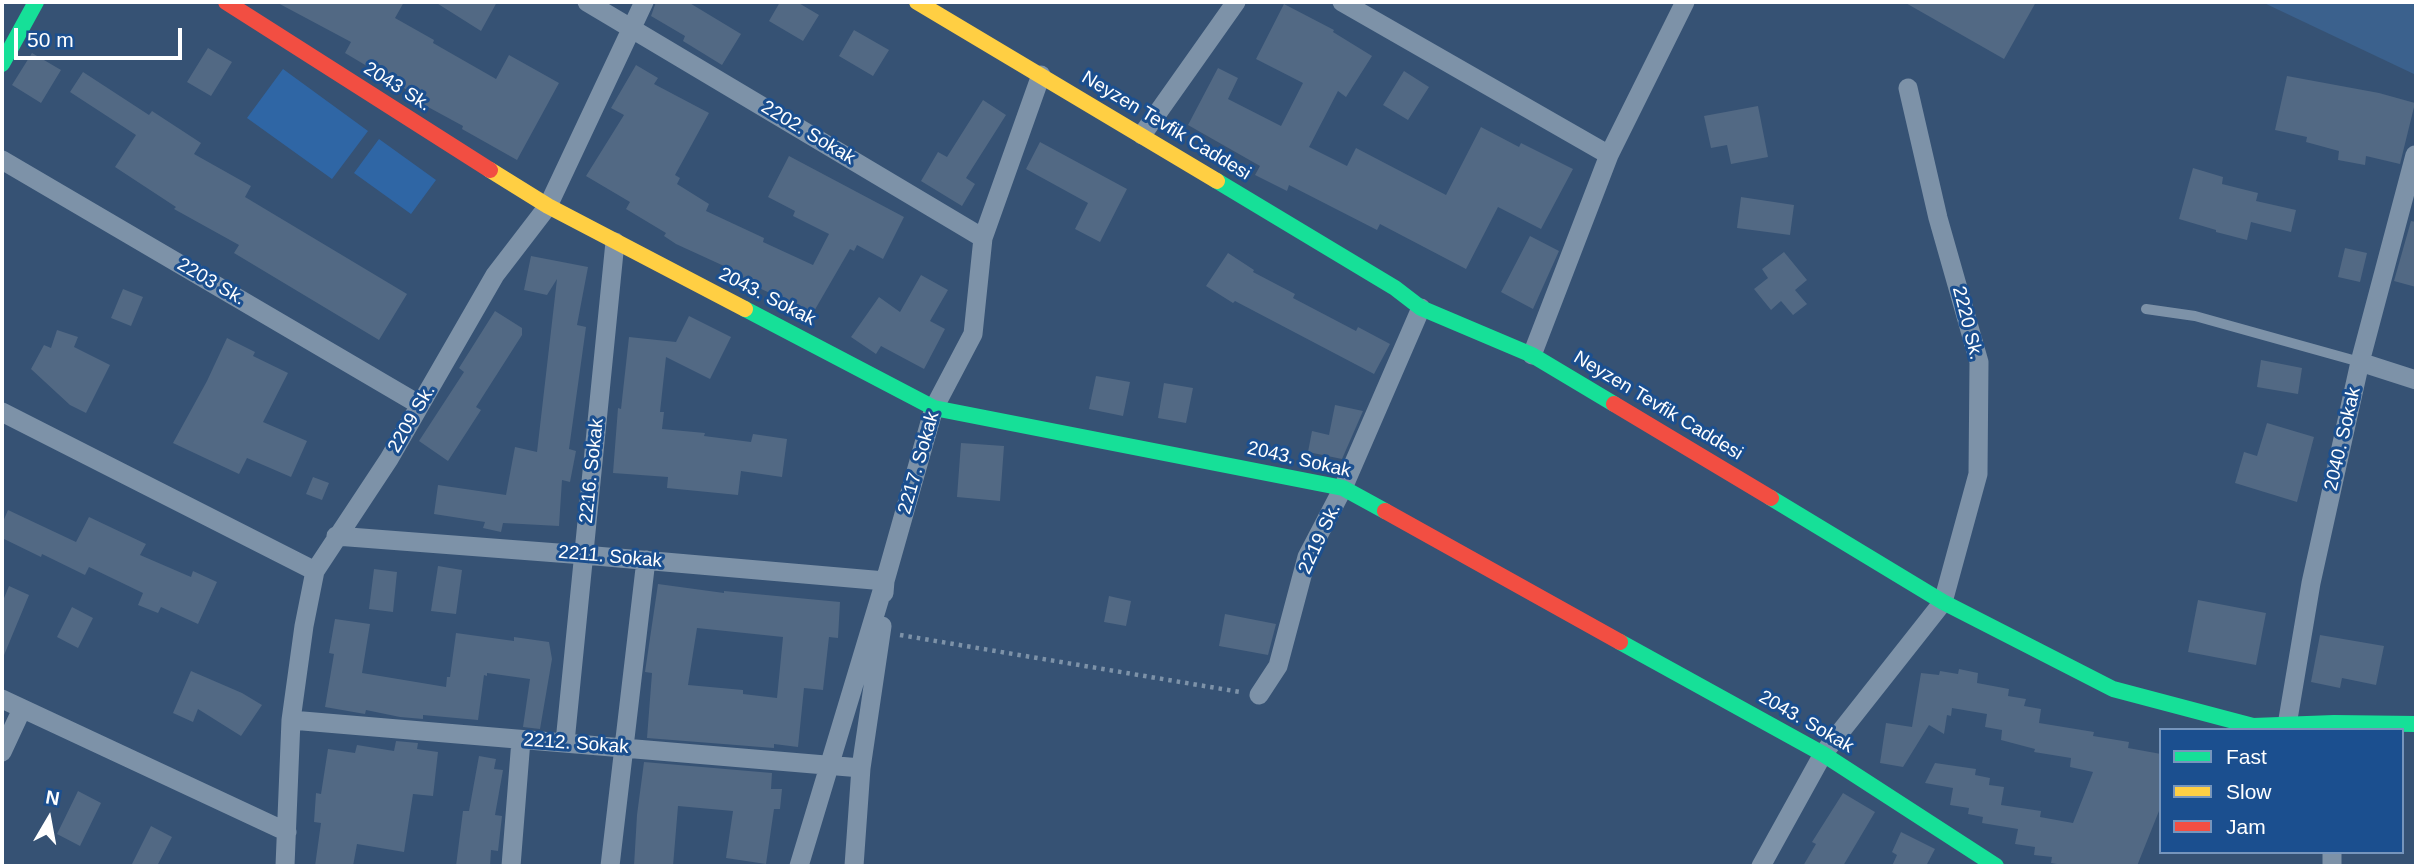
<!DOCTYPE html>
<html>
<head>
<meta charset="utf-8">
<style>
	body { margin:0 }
	#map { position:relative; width:2418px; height:868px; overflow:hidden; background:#365274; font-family:Arial,sans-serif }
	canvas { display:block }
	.frame { position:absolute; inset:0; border:4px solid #fff; pointer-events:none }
	.legend { position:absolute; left:2159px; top:728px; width:245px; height:126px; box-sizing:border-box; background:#1b4f8f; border:2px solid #7695bc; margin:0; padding:9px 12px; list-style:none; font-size:21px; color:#fff }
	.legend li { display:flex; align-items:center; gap:14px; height:35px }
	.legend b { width:35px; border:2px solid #7695bc }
	.north { position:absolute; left:14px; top:784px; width:70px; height:70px; -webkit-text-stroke:5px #1b4f8f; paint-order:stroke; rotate:10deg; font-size:19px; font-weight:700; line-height:28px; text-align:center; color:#fff }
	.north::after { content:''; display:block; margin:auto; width:24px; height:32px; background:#fff; clip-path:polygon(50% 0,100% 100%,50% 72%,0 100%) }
	.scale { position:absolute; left:14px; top:28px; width:168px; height:32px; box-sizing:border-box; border:4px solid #fff; border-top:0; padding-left:9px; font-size:21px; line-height:24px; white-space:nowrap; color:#fff; -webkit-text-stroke:5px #1b4f8f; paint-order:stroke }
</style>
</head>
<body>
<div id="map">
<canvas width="2418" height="868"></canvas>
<div class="frame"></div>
<ul class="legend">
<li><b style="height:9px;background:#16e098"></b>Fast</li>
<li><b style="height:9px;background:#ffcf43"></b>Slow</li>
<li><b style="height:9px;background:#f24e42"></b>Jam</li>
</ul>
<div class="north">N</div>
<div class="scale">50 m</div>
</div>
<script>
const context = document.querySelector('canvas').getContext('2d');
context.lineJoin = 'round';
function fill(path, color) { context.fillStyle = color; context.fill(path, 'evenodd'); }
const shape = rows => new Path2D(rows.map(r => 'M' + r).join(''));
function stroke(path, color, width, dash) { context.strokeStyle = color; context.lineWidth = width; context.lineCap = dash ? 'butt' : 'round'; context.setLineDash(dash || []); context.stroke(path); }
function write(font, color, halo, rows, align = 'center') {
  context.font = font + ' Arial,sans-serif'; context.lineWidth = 6; context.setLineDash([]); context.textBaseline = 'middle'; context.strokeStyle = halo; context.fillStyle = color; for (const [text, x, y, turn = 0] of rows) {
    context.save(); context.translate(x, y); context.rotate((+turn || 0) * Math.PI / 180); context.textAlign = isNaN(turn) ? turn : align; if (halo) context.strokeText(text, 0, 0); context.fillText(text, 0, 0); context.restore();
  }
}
fill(shape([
	[283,69,368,131,332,179,247,118],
	[379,139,436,180,411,214,354,173]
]), '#2f66a5');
fill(shape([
	[2262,2,2416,2,2416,75]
]), '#3b618d');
fill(shape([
	[276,2,404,2,395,18,434,40,433,43,496,79,509,55,559,83,517,160,462,129,463,126,417,101,419,97,345,53,351,42],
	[435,2,497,2,481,31],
	[656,2,688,2,741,34,722,65,683,41,685,36,651,16],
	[780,2,797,2,819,15,803,41,769,21],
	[1904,2,2036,2,2004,59],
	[1284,4,1334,30,1333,32,1372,56,1346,97,1338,91,1309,147,1347,166,1356,148,1446,195,1481,127,1519,147,1521,143,1573,169,1541,229,1498,207,1466,269,1380,224,1377,230,1289,185,1287,191,1255,175,1260,166,1188,125,1218,68,1238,78,1228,99,1281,126,1303,83,1256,59],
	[854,30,889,50,873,76,839,56],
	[208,48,232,62,211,96,187,82],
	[32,53,61,70,41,103,12,85],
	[636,65,658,78,654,84,709,113,675,175,680,178,677,184,709,204,706,211,764,238,763,242,813,265,829,234,793,216,795,211,768,197,789,156,904,217,883,259,857,245,854,251,850,249,813,313,757,287,757,285,723,269,724,266,676,244,664,236,666,233,626,209,630,202,586,176,624,115,611,108],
	[1404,71,1429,87,1408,120,1383,105],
	[83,72,149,115,152,111,201,143,194,154,251,186,245,197,407,294,379,340,234,253,239,245,174,209,176,207,115,167,136,135,70,92],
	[2287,76,2379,93,2415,103,2400,164,2366,156,2365,165,2338,160,2339,151,2306,142,2307,137,2275,130],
	[983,100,1006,115,966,178,975,184,962,206,921,181,938,152,947,157],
	[1758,106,1768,157,1731,164,1727,145,1711,148,1704,116],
	[1040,142,1127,189,1100,242,1075,229,1088,203,1026,169],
	[2193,168,2223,177,2222,184,2258,193,2256,201,2296,210,2291,232,2251,222,2247,240,2216,232,2216,230,2179,219],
	[1741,197,1794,205,1790,235,1737,228],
	[2411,221,2416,222,2416,287,2394,281],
	[1530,236,1559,251,1533,309,1501,292],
	[2345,248,2367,253,2360,282,2338,277],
	[1784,252,1807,280,1795,290,1807,304,1793,315,1781,301,1771,310,1754,289,1768,278,1762,269],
	[1228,253,1254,270,1253,272,1295,294,1293,298,1356,331,1358,327,1390,344,1374,374,1235,301,1233,303,1206,286],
	[531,256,588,267,577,325,586,327,569,449,576,451,570,482,562,480,559,526,503,523,501,532,483,528,485,522,434,514,438,485,506,495,515,447,537,452,557,279,547,295,524,290],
	[921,275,948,290,930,321,945,329,924,369,881,346,876,354,851,337,879,297,900,312],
	[123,289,143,297,131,326,111,318],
	[495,311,522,328,522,335,476,407,481,410,448,461,419,441,464,372,459,368],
	[689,316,731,337,710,379,666,357,660,412,664,412,662,429,705,433,704,436,751,442,753,434,787,439,782,477,741,471,738,495,667,488,668,477,613,473,618,408,621,409,629,337,676,342],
	[57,330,78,337,74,347,110,365,86,413,70,405,31,369,44,345,51,348],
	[227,338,255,352,253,356,288,373,263,422,307,441,291,477,247,458,239,474,173,443,207,381],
	[2261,360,2302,368,2298,394,2257,387],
	[1096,376,1130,382,1123,416,1089,409],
	[1164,383,1193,388,1186,423,1158,418],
	[1335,405,1363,411,1342,459,1308,452,1312,431,1329,435],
	[2267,423,2314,437,2297,502,2235,483,2244,452,2257,456],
	[961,443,1004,446,1000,501,957,497],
	[313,477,329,483,322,500,306,494],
	[8,510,76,542,89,517,146,544,140,555,191,577,193,571,217,582,198,624,161,607,158,613,138,605,143,593,89,567,85,575,42,554,41,557,2,538,2,524],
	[438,566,462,570,456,614,431,611],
	[374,569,397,572,393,612,369,609],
	[658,584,724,593,724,591,840,602,838,638,829,637,823,690,804,688,798,747,774,744,774,748,647,738,652,673,645,672],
	[697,628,783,637,777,698,743,694,743,690,688,685],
	[9,586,29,595,2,660,2,603],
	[1109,596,1131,601,1126,626,1104,622],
	[2198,600,2266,613,2256,665,2188,652],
	[72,607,93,618,78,648,57,637],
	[1225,614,1276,624,1268,655,1219,646],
	[335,619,370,624,362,673,446,687,447,677,450,677,456,633,514,641,514,637,549,642,552,659,540,729,523,727,530,679,487,673,487,676,484,675,478,720,423,715,423,719,400,717,366,710,365,714,325,707,334,654,329,653],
	[2320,635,2384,646,2376,685,2342,678,2340,688,2311,682],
	[1959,669,1978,673,1977,683,2009,689,2008,696,2026,699,2024,706,2041,709,2039,723,2094,732,2093,736,2129,742,2128,748,2161,754,2161,806,2137,866,2068,866,2051,863,2052,857,2034,855,2035,847,2015,844,2018,829,1982,823,1983,817,1968,814,1969,808,1950,805,1953,788,1925,783,1935,763,1976,769,1975,775,1990,778,1989,785,2004,787,2001,805,2041,811,2040,817,2073,823,2093,772,2070,767,2071,758,2034,752,2035,749,2001,740,2002,730,1985,727,1987,714,1952,708,1951,716,1947,715,1944,734,1929,725,1903,767,1880,763,1886,723,1912,727,1921,673,1939,675,1940,671,1958,674],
	[191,671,242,693,262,705,241,736,198,709,193,722,173,713],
	[396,741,418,743,417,749,438,752,433,796,413,794,404,852,357,844,353,866,315,866,321,823,314,822,316,793,321,794,328,749,355,753,357,745,394,751],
	[479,756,496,759,494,769,503,770,495,815,502,816,498,851,491,850,490,866,456,866,463,811,469,811],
	[644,762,772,773,771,789,782,789,780,809,774,809,766,864,726,858,733,811,678,806,673,866,634,866,637,815],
	[78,791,101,803,80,846,57,834],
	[1843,793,1875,812,1843,866,1803,866,1816,844,1812,842],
	[151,826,172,837,157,866,131,866],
	[1901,832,1935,849,1926,866,1892,866,1897,855,1892,852]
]), '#526984');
stroke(shape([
	[900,635,1240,692]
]), '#7d92a8', 4.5, [3.5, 5]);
stroke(shape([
	[2146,309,2195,316,2360,362]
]), '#7d92a8', 10);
stroke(shape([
	[587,2,983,238],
	[1342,2,1609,155],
	[1142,135,1236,2],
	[2,160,420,405],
	[1532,355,1609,155,1685,2],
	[2360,362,2416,380],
	[2,412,315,571],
	[336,536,584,555,885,581,799,866],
	[884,593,885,581,934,408,973,334,983,238,1041,75],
	[1259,695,1278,666,1307,557,1343,488,1421,308],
	[2,699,287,832],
	[291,720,861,768],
	[2287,725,2311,583,2360,362,2415,155],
	[565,742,615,242],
	[2,752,22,709],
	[285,866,291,720,304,626,315,571,389,459,495,275,548,206,644,2],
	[511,866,521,740],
	[610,866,646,560],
	[854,866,861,768,882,626],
	[1761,866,1823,754,1943,602,1978,474,1979,362,1938,218,1908,88],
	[2332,866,2332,852]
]), '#7d92a8', 19);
stroke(shape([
	[2,64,36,2],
	[1217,181,1395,288,1421,308,1532,355,1614,404],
	[745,309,934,408,1343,488,1385,511],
	[1771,498,1943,602,2113,689,2253,726,2334,723,2416,724],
	[1620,642,1823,754,1996,866]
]), '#16e098', 16);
stroke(shape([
	[917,2,1217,181],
	[490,170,548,206,745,309]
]), '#ffcf43', 16);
stroke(shape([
	[226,2,490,170],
	[1614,404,1771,498],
	[1385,511,1620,642]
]), '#f24e42', 16);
write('19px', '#fff', '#1b4f8f', [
	["2043 Sk.",397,87,32],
	["Neyzen Tevfik Caddesi",1166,126,31],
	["2202. Sokak",808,133,31],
	["2203 Sk.",211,282,30],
	["2043. Sokak",767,297,27],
	["2220 Sk.",1967,323,76],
	["Neyzen Tevfik Caddesi",1658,406,31],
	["2209 Sk.",412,419,-60],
	["2040. Sokak",2343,439,-77],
	["2043. Sokak",1299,460,13],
	["2217. Sokak",919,463,-74],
	["2216. Sokak",592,471,-84],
	["2219 Sk.",1320,539,-65],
	["2211. Sokak",610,557,5],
	["2043. Sokak",1806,722,30],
	["2212. Sokak",576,744,4]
]);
</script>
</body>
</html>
